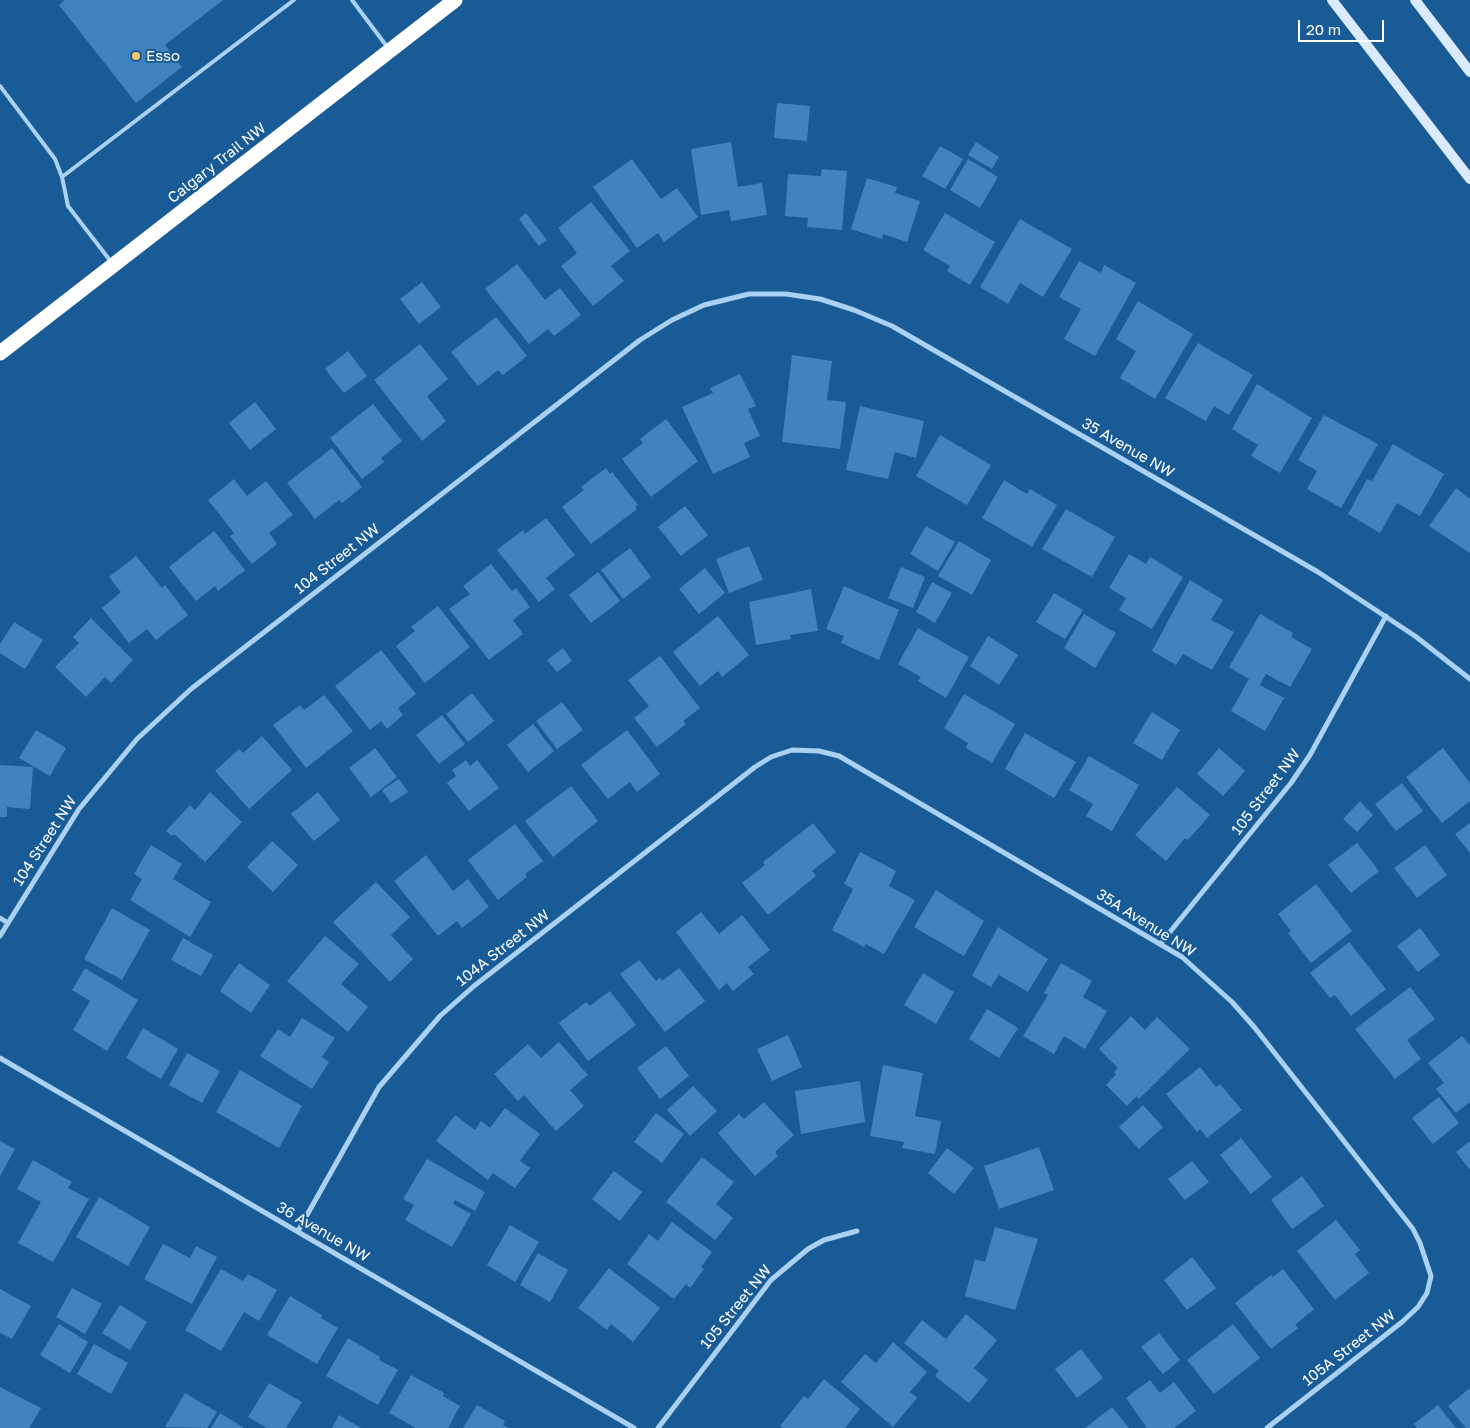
<!DOCTYPE html>
<html>
<head>
<meta charset="utf-8">
<style>
	body { margin:0 }
	#map { position:relative; width:1470px; height:1428px; overflow:hidden; background:#185b97; font-family:"Golos Text",sans-serif }
	canvas { display:block }
	.scale { position:absolute; left:1298px; top:20px; width:86px; height:22px; box-sizing:border-box; border:2px solid #fff; border-top:0; padding-left:6px; font-size:15px; line-height:18px; white-space:nowrap; color:#fff; -webkit-text-stroke:4px #185b97; paint-order:stroke }
</style>
</head>
<body>
<div id="map">
<canvas width="1470" height="1428"></canvas>
<div class="scale">20 m</div>
</div>
<script>
const context = document.querySelector('canvas').getContext('2d');
context.lineJoin = 'round';
function fill(path, color) { context.fillStyle = color; context.fill(path, 'evenodd'); }
const shape = rows => new Path2D(rows.map(r => 'M' + r).join(''));
function stroke(path, color, width, dash) { context.strokeStyle = color; context.lineWidth = width; context.lineCap = dash ? 'butt' : 'round'; context.setLineDash(dash || []); context.stroke(path); }
function write(font, color, halo, rows, align = 'center') {
  context.font = font + ' "Golos Text",sans-serif'; context.lineWidth = 4; context.setLineDash([]); context.textBaseline = 'middle'; context.strokeStyle = halo; context.fillStyle = color; for (const [text, x, y, turn = 0] of rows) {
    context.save(); context.translate(x, y); context.rotate((+turn || 0) * Math.PI / 180); context.textAlign = isNaN(turn) ? turn : align; if (halo) context.strokeText(text, 0, 0); context.fillText(text, 0, 0); context.restore();
  }
}
fill(shape([
	[65,0,223,0,165,45,182,67,136,103,59,5],
	[777,103,810,106,807,141,774,138],
	[731,142,738,187,762,183,767,215,731,221,729,210,701,215,691,149],
	[976,142,999,157,992,169,968,155],
	[940,146,963,159,945,189,922,176],
	[632,159,661,199,677,188,698,217,664,242,658,233,637,248,593,187],
	[968,159,998,177,980,208,950,190],
	[822,169,847,171,842,230,807,227,808,218,785,216,788,174,821,176],
	[867,178,897,187,895,193,920,201,907,242,883,234,882,239,851,229],
	[591,202,630,251,611,266,624,281,593,306,561,266,577,253,558,228],
	[526,213,547,240,539,246,519,219],
	[945,213,995,242,970,285,947,271,950,266,923,250],
	[1020,219,1072,249,1043,297,1020,283,1008,304,980,287],
	[1079,261,1101,273,1104,265,1136,283,1095,356,1064,339,1081,309,1059,297],
	[517,264,545,300,560,288,581,315,554,336,548,329,529,344,485,289],
	[422,282,441,307,419,324,400,299],
	[1138,301,1193,334,1155,399,1120,378,1136,351,1116,339],
	[496,317,527,356,503,375,498,370,478,386,451,352],
	[1198,343,1253,375,1229,415,1214,406,1206,421,1165,398],
	[420,344,448,379,427,396,446,421,422,441,374,380],
	[348,351,367,376,344,393,325,369],
	[792,355,832,361,827,400,846,402,840,449,782,442],
	[740,374,756,406,748,409,760,436,744,443,750,457,713,474,682,407,713,393,710,388],
	[1257,384,1312,418,1280,473,1251,456,1258,445,1232,429],
	[255,402,276,429,250,450,229,423],
	[373,404,402,441,381,458,384,462,362,479,330,438],
	[860,406,924,421,916,458,895,452,888,479,846,470],
	[1324,415,1378,444,1341,508,1307,489,1317,471,1298,460],
	[666,419,698,461,651,497,622,459,643,443,640,439],
	[940,435,991,465,967,505,916,476],
	[1393,444,1444,474,1420,516,1397,503,1380,533,1348,514,1367,479,1372,481],
	[332,448,362,487,342,503,339,500,315,519,287,483],
	[606,468,610,474,612,472,638,505,635,507,637,509,591,544,562,507,584,490,581,487],
	[234,479,247,496,266,481,293,515,269,533,277,544,252,564,230,536,234,533,208,500],
	[1004,480,1027,494,1030,489,1057,505,1032,547,982,518],
	[1456,488,1470,499,1470,553,1429,526],
	[685,506,708,535,681,556,658,527],
	[1066,509,1115,537,1092,577,1042,549],
	[546,518,575,555,546,578,555,589,539,602,497,550,523,530,525,534],
	[926,526,955,542,938,571,910,554],
	[214,531,245,570,218,591,215,586,196,601,169,567],
	[959,541,991,560,972,595,938,576],
	[749,546,763,580,729,593,716,559],
	[630,548,651,577,623,599,601,570],
	[1129,554,1146,564,1150,557,1183,577,1152,629,1119,610,1126,598,1109,588],
	[136,556,162,588,165,585,188,615,156,640,147,629,129,643,102,608,121,592,109,577],
	[491,564,512,591,516,588,530,607,513,620,523,634,489,660,449,609,470,594,463,586],
	[901,567,925,577,913,608,888,598],
	[705,568,725,593,699,614,679,589],
	[598,572,620,601,591,623,569,595],
	[1190,580,1223,600,1211,620,1234,632,1212,670,1183,654,1176,665,1152,651],
	[932,582,952,593,935,623,916,612],
	[844,586,899,610,879,660,841,643,844,636,826,629],
	[811,589,818,631,790,635,791,639,756,645,749,602],
	[1054,593,1083,610,1065,639,1036,622],
	[438,606,470,647,425,683,396,646,415,631,411,627],
	[1084,614,1116,633,1095,668,1064,648],
	[1260,614,1293,633,1291,637,1312,649,1290,687,1266,674,1260,685,1284,698,1265,731,1231,711,1249,679,1229,667],
	[718,616,749,655,722,677,718,671,700,686,673,652],
	[91,618,133,660,111,683,105,677,86,697,55,667,79,643,73,637],
	[14,622,43,640,25,669,0,653,0,644],
	[918,628,969,657,946,698,918,681,921,677,898,664],
	[988,636,1018,655,999,685,970,666],
	[563,648,572,661,557,672,547,660],
	[381,650,416,694,398,708,403,715,387,729,381,721,370,730,335,686],
	[660,656,700,708,683,721,686,724,657,747,634,718,649,706,628,680],
	[472,693,494,721,468,742,446,714],
	[964,694,1015,724,992,763,966,748,968,743,944,728],
	[324,695,353,731,306,768,273,725,300,705,304,710],
	[562,702,583,730,557,749,536,721],
	[1152,712,1180,730,1162,760,1133,743],
	[442,715,465,744,439,764,416,735],
	[533,724,554,751,528,772,507,745],
	[36,730,66,748,50,776,19,758],
	[627,730,660,774,637,792,630,782,608,799,581,765],
	[1025,733,1076,762,1054,798,1005,769],
	[262,736,292,770,249,809,215,771,239,749,243,753],
	[375,748,397,777,371,797,349,768],
	[1219,748,1245,771,1223,796,1197,774],
	[1443,748,1470,783,1470,801,1442,823,1406,777],
	[1089,756,1139,785,1112,831,1086,816,1093,804,1069,790],
	[466,760,470,766,477,760,499,788,469,811,447,783,456,776,452,770],
	[0,765,33,767,30,809,7,807,7,817,0,817],
	[399,779,408,792,391,803,382,790],
	[1402,783,1423,811,1396,831,1375,804],
	[571,786,598,821,553,857,525,821],
	[1177,787,1210,815,1188,840,1185,838,1166,861,1135,835],
	[210,792,242,822,205,862,174,834,172,836,166,831,190,805,195,810],
	[318,792,340,820,314,841,291,814],
	[1360,801,1373,815,1357,832,1343,819],
	[813,823,836,852,812,871,816,876,768,915,742,883,765,865,763,862],
	[1470,823,1470,853,1455,834],
	[515,824,543,861,525,874,527,877,498,900,468,860],
	[272,841,298,865,273,892,247,867],
	[1357,843,1379,871,1351,893,1328,865],
	[151,845,182,864,173,879,211,902,190,937,130,900,142,879,134,874],
	[1425,845,1447,875,1417,898,1394,868],
	[860,852,896,871,889,886,915,900,884,954,866,944,864,947,832,930,853,889,844,884],
	[426,855,453,891,468,879,489,907,462,928,457,921,438,936,394,881],
	[376,882,410,917,391,935,413,959,390,982,333,922],
	[1316,884,1352,931,1311,963,1288,933,1291,931,1278,914],
	[936,890,984,921,964,956,914,927],
	[112,908,150,930,122,980,84,959],
	[701,912,719,934,742,915,770,950,748,967,754,974,733,991,727,983,719,990,676,932],
	[998,927,1048,959,1028,992,999,975,991,987,972,976],
	[1420,928,1440,955,1418,972,1397,946],
	[325,936,359,964,341,984,368,1007,348,1032,287,981],
	[183,938,213,955,201,976,171,960],
	[1349,942,1386,989,1351,1016,1335,995,1330,998,1310,973],
	[639,960,656,981,660,978,662,981,679,968,705,1001,665,1032,620,974],
	[239,963,270,985,251,1013,220,991],
	[1061,963,1092,981,1083,997,1107,1011,1085,1049,1064,1036,1054,1054,1023,1036,1048,995,1044,993],
	[85,968,138,1000,107,1051,73,1030,90,1001,72,990],
	[923,973,954,992,936,1024,904,1005],
	[1410,987,1435,1019,1407,1040,1421,1059,1395,1079,1355,1029],
	[610,991,636,1025,588,1061,559,1023,586,1002,590,1006],
	[987,1009,1018,1028,999,1058,969,1039],
	[1131,1016,1145,1030,1157,1017,1190,1049,1139,1099,1137,1096,1127,1106,1106,1085,1116,1074,1114,1072,1118,1068,1099,1049],
	[302,1018,335,1038,322,1057,329,1062,312,1089,260,1056,278,1029,290,1037],
	[143,1028,178,1049,161,1079,126,1058],
	[788,1035,802,1067,772,1081,757,1049],
	[1462,1036,1470,1045,1470,1102,1456,1113,1436,1089,1444,1083,1428,1063],
	[559,1042,588,1075,570,1090,584,1106,556,1131,524,1095,518,1101,494,1074,528,1044,541,1058],
	[666,1046,689,1076,660,1099,637,1068],
	[187,1053,220,1071,202,1103,169,1085],
	[883,1065,923,1073,915,1116,941,1121,935,1154,902,1148,904,1142,870,1136],
	[1200,1067,1216,1087,1220,1084,1242,1110,1207,1138,1200,1129,1197,1132,1166,1094],
	[240,1070,302,1106,279,1148,216,1112],
	[860,1081,865,1122,801,1134,795,1091],
	[693,1086,717,1111,690,1136,667,1110],
	[1439,1097,1459,1123,1433,1144,1412,1118],
	[764,1102,794,1135,775,1152,778,1156,755,1176,718,1133,739,1114,744,1119],
	[1143,1105,1163,1127,1139,1149,1119,1127],
	[505,1108,540,1134,520,1161,530,1168,515,1188,493,1173,488,1180,436,1141,455,1115,475,1130,481,1121,490,1128],
	[656,1113,684,1134,662,1163,634,1142],
	[1241,1138,1272,1177,1251,1194,1220,1155],
	[0,1141,15,1149,0,1176],
	[1470,1141,1470,1170,1456,1152],
	[1039,1147,1054,1190,999,1209,984,1166],
	[947,1148,974,1168,954,1194,928,1173],
	[702,1157,734,1182,716,1204,733,1218,715,1240,666,1202],
	[427,1159,485,1192,475,1211,455,1200,453,1204,471,1214,452,1247,405,1220,414,1205,403,1199],
	[33,1160,72,1182,68,1188,89,1199,53,1262,18,1243,41,1202,17,1189],
	[1192,1161,1209,1182,1185,1200,1168,1179],
	[614,1171,642,1192,620,1221,592,1199],
	[1302,1176,1324,1206,1292,1229,1271,1200],
	[99,1197,150,1227,128,1266,76,1237],
	[1336,1220,1360,1250,1355,1254,1369,1273,1335,1300,1297,1251],
	[672,1222,712,1252,701,1267,704,1269,690,1288,686,1284,674,1299,627,1264,649,1234,658,1241],
	[510,1225,539,1242,515,1282,487,1265],
	[995,1227,1038,1239,1015,1310,965,1296,975,1259,985,1262],
	[163,1244,190,1258,196,1246,217,1257,192,1304,144,1279],
	[538,1253,568,1270,550,1302,520,1285],
	[1192,1257,1216,1288,1187,1310,1164,1280],
	[609,1268,660,1308,633,1342,611,1324,607,1330,578,1308],
	[221,1269,243,1281,248,1274,277,1290,259,1321,244,1312,221,1351,185,1330],
	[1283,1269,1314,1309,1295,1325,1298,1328,1271,1349,1235,1303,1271,1275,1273,1277],
	[72,1288,102,1304,85,1334,56,1317],
	[0,1289,31,1306,12,1339,0,1333],
	[290,1296,322,1315,321,1318,338,1328,317,1364,267,1335],
	[120,1305,147,1322,130,1350,102,1333],
	[966,1314,997,1340,974,1368,988,1380,969,1403,935,1376,939,1371,904,1343,922,1320,946,1339],
	[59,1324,88,1342,70,1373,40,1355],
	[1233,1324,1260,1358,1214,1394,1187,1360],
	[1159,1333,1180,1360,1163,1374,1141,1347],
	[348,1338,380,1357,379,1360,398,1370,378,1405,326,1376],
	[893,1342,927,1372,910,1392,917,1398,893,1427,841,1382,865,1354,876,1363],
	[94,1344,128,1363,111,1394,77,1374],
	[1081,1349,1103,1378,1077,1398,1055,1369],
	[411,1375,444,1393,443,1396,460,1406,448,1428,416,1428,389,1413],
	[824,1379,860,1409,845,1428,783,1428,780,1426,804,1396,808,1399],
	[1150,1380,1160,1393,1174,1382,1196,1411,1174,1428,1147,1428,1126,1398],
	[269,1383,302,1402,286,1428,267,1428,248,1417],
	[0,1387,41,1408,29,1428,0,1428],
	[1470,1388,1470,1428,1466,1428,1448,1406],
	[185,1393,217,1412,207,1428,165,1427],
	[477,1405,505,1421,503,1425,509,1428,463,1428],
	[1438,1405,1456,1428,1417,1428,1414,1424],
	[1112,1407,1129,1428,1085,1428],
	[220,1413,244,1428,211,1428],
	[339,1415,361,1428,332,1428]
]), '#4084be');
stroke(shape([
	[352,0,388,48],
	[0,86,55,159,62,177,68,206,112,263],
	[62,177,294,0]
]), '#aad1f1', 4);
stroke(shape([
	[0,918,8,923],
	[0,936,79,809,137,739,191,689,640,340,672,320,704,305,749,294,786,294,820,299,854,310,892,326,1318,572,1415,636,1470,679],
	[1161,943,1291,783,1310,755,1386,616],
	[0,1058,634,1428],
	[298,1231,379,1087,440,1016,474,986,755,767,771,757,792,750,819,751,839,756,1182,957,1232,1002,1255,1028,1413,1229,1420,1243,1431,1276,1427,1293,1418,1307,1402,1322,1267,1428],
	[658,1428,771,1280,808,1249,824,1240,857,1231]
]), '#aad1f1', 5);
stroke(shape([
	[1332,0,1470,179],
	[1415,0,1470,72]
]), '#d9ebfc', 10);
stroke(shape([
	[0,353,455,0]
]), '#fff', 15);
for (const [x, y, r, color] of [
	[136,56,5,"#ffc66a"]
]) { const dot = new Path2D(); dot.arc(x, y, r, 0, 2 * Math.PI); context.fillStyle = color; context.fill(dot); stroke(dot, '#185b97', 2); }
write('15px', '#fff', '#185b97', [
	["Esso",146,56]
], 'left');
write('15px', '#fff', '#185b97', [
	["Calgary Trail NW",217,163,-38],
	["35 Avenue NW",1128,448,30],
	["104 Street NW",337,559,-38],
	["105 Street NW",1266,792,-53],
	["104 Street NW",45,841,-57],
	["35A Avenue NW",1146,923,32],
	["104A Street NW",503,948,-38],
	["36 Avenue NW",323,1232,30],
	["105 Street NW",736,1307,-51],
	["105A Street NW",1349,1348,-38]
]);
</script>
</body>
</html>
